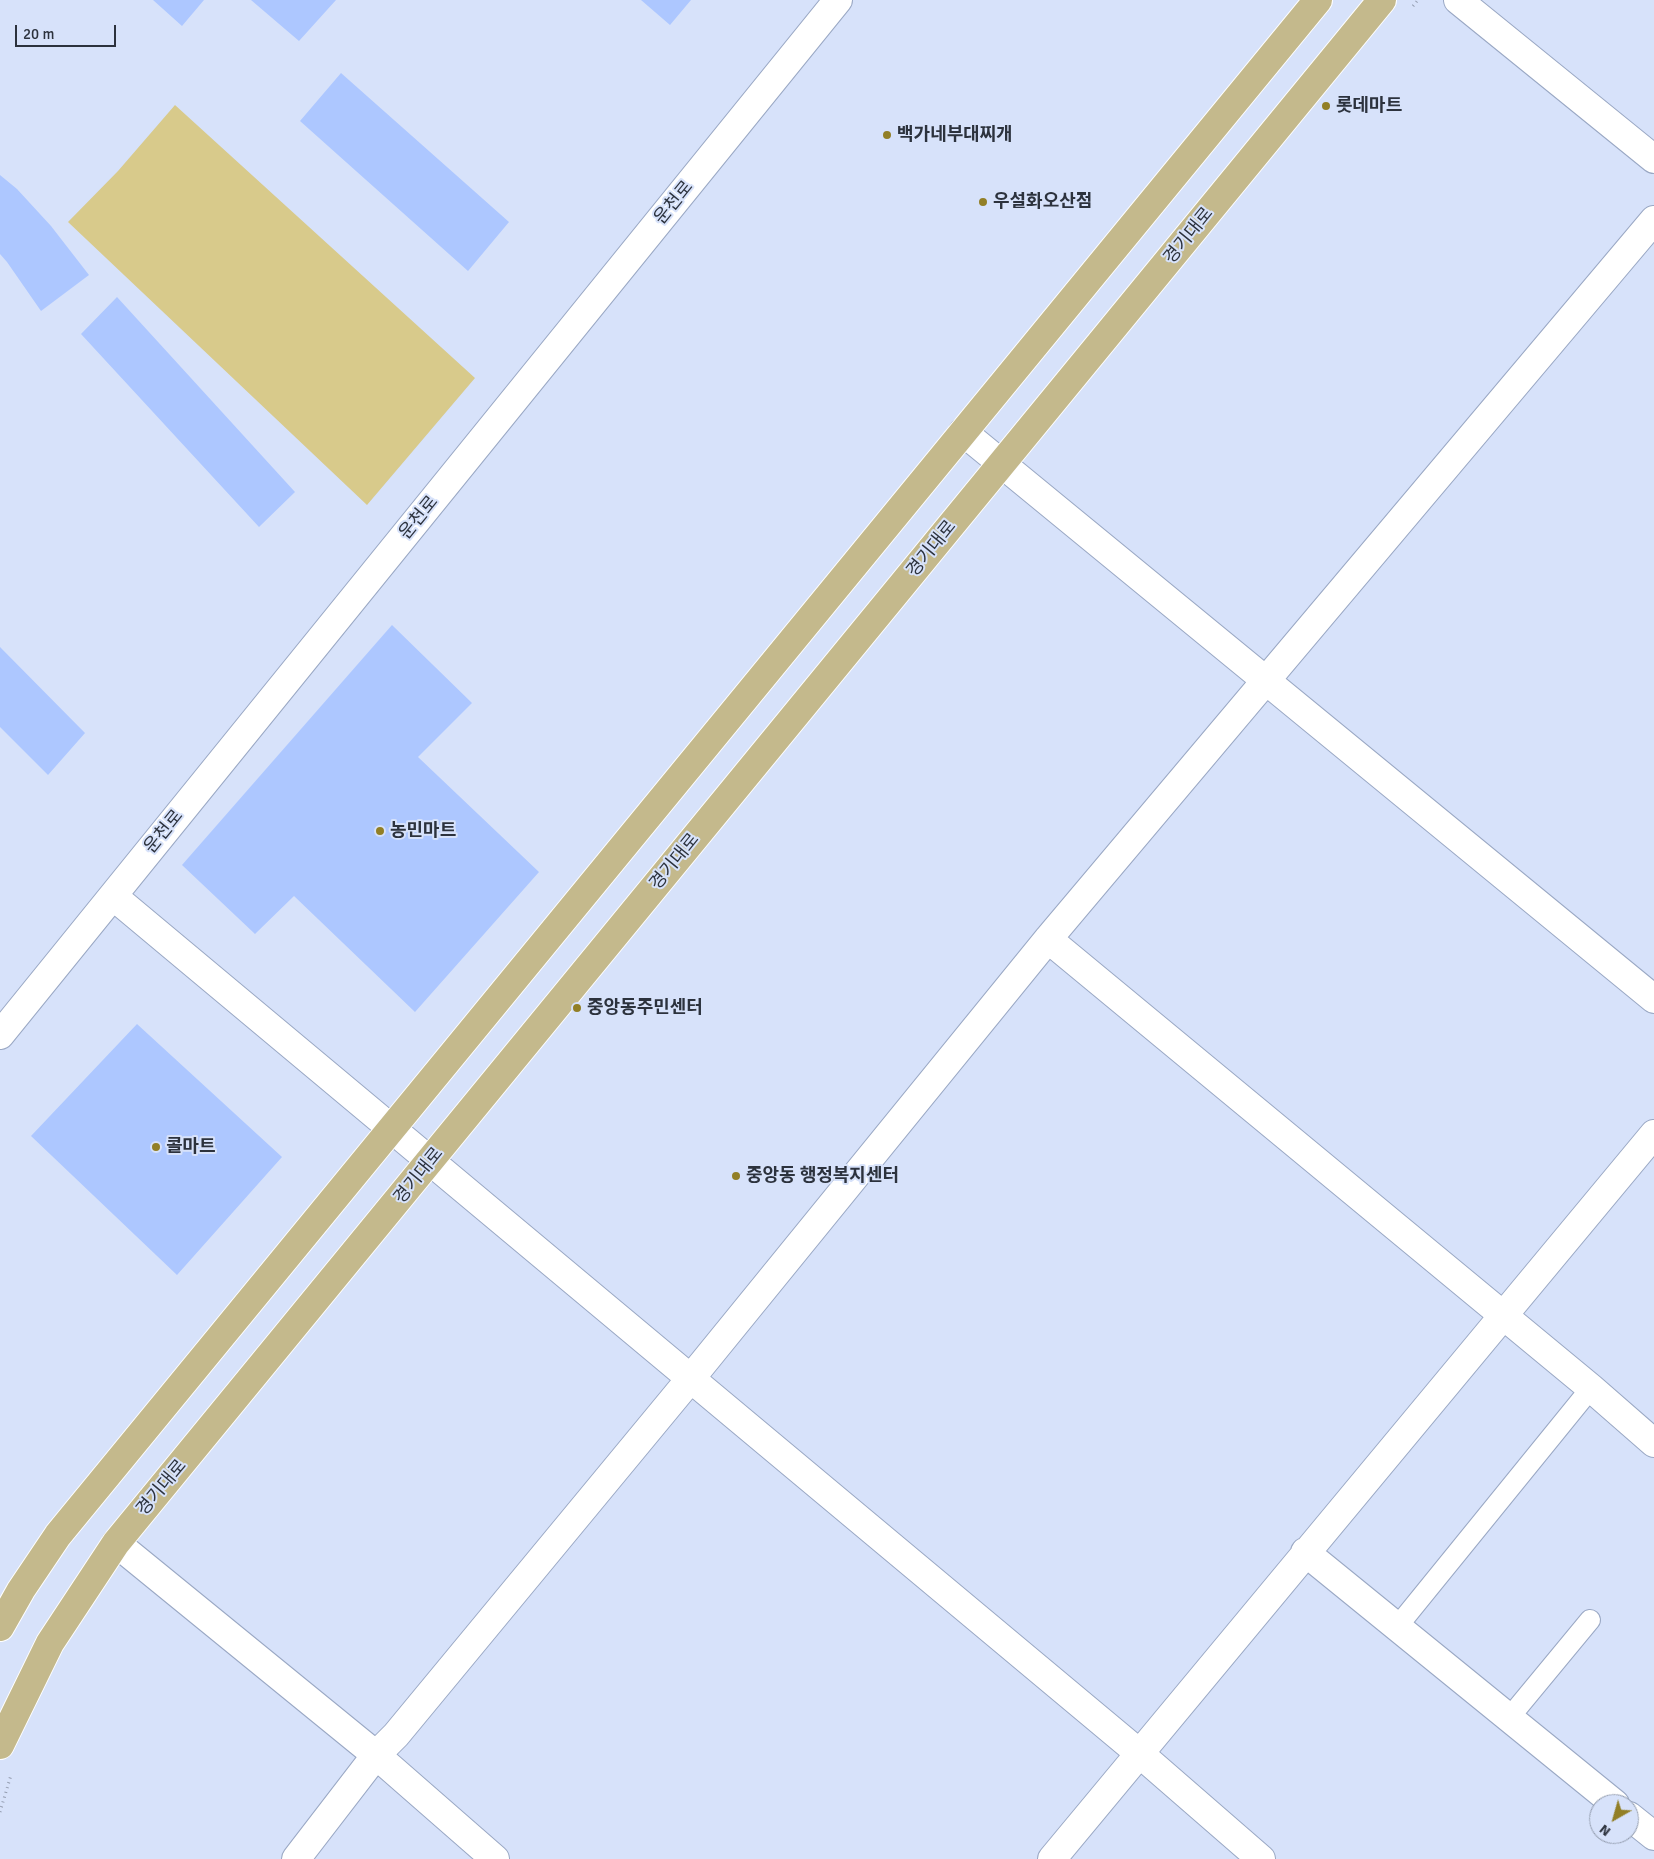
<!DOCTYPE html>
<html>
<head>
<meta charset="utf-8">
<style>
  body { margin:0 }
  #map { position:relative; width:1654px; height:1859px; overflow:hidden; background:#d7e2fa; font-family:Signika,sans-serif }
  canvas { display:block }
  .north { position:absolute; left:1589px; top:1794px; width:50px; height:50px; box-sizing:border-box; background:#d7e2fa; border:1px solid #939cae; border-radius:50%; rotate:218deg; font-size:14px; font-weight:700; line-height:20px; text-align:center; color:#2c323d }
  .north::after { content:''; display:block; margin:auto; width:18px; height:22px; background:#927f26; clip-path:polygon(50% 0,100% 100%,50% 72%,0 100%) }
  .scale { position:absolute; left:15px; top:25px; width:101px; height:22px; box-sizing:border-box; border:2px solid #2c323d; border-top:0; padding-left:6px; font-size:15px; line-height:18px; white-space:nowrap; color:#2c323d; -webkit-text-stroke:4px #d7e2fa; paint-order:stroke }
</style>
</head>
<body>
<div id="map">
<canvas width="1654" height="1859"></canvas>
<div class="north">N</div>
<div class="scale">20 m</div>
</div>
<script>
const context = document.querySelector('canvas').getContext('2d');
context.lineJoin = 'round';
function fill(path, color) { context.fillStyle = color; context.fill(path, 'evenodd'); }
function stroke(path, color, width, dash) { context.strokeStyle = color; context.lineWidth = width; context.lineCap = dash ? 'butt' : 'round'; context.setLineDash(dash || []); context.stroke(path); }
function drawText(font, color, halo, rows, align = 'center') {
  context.font = font + ' Signika,"Noto Sans KR",sans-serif'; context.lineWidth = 4; context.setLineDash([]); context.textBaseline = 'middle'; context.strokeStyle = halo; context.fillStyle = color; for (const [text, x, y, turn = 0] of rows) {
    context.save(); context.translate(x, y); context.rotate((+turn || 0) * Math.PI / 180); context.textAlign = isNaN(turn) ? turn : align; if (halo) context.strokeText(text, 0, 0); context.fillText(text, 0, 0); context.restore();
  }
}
fill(new Path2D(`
  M175 105 475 378 367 505 68 222 118 171Z`), '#d8ca8b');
fill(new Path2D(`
  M153 0H204L182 26Z
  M251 0H336L299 41Z
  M641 0H691L670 25Z
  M341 73 509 222 468 271 300 121Z
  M0 175 17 189 51 226 89 275 41 311 7 262 0 254Z
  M117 297 295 492 259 527 81 334Z
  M392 625 472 703 418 757 539 872 415 1012 294 896 255 934 182 865Z
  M0 647 85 733 48 775 0 727Z
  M137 1024 282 1157 177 1275 31 1136Z`), '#adc7ff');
const service = new Path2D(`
  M1397 1627 1591 1388
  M1509 1718 1590 1620`);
const minor = new Path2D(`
  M1458 0 1654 159
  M963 432 1654 999
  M113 896 1139 1753 1261 1859
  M1048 939 1591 1388 1654 1443
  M0 1035 838 0
  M116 1543 376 1755 495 1859
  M1305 1552 1615 1804
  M1629 1816 1654 1836
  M296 1859 376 1755 396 1735 691 1378 1048 939 1654 220
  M1052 1859 1654 1134`);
const primary = new Path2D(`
  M0 1627 21 1590 58 1535 1318 0
  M0 1745 50 1643 116 1543 1382 0`);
stroke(service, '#9aa8c4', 22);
stroke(minor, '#9aa8c4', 30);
stroke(primary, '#fff', 30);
stroke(new Path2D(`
  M1413 6 1418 0
  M0 1812 11 1775`), '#949db0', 3, [1, 4]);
stroke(service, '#fff', 20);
stroke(minor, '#fff', 28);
stroke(primary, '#c4b98c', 28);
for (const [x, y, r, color] of [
  [1326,106,5,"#927f26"],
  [887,135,5,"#927f26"],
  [983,202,5,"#927f26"],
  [380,831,5,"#927f26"],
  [577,1008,5,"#927f26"],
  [156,1147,5,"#927f26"],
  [736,1176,5,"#927f26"]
]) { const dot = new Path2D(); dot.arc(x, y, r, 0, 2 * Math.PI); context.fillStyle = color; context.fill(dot); stroke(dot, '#d7e2fa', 2); }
drawText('bold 18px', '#2c323d', '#d7e2fa', [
  ["롯데마트",1336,106],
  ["백가네부대찌개",897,135],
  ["우설화오산점",993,202],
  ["농민마트",390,831],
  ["중앙동주민센터",587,1008],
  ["콜마트",166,1147],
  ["중앙동 행정복지센터",746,1176]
], 'left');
drawText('18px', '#2c323d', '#d7e2fa', [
  ["운천로",674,203,-51],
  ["경기대로",1189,236,-51],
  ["운천로",419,518,-51],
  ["경기대로",932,549,-51],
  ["운천로",164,832,-51],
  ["경기대로",675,862,-51],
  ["경기대로",419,1176,-51],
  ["경기대로",162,1488,-50]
]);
</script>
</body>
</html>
